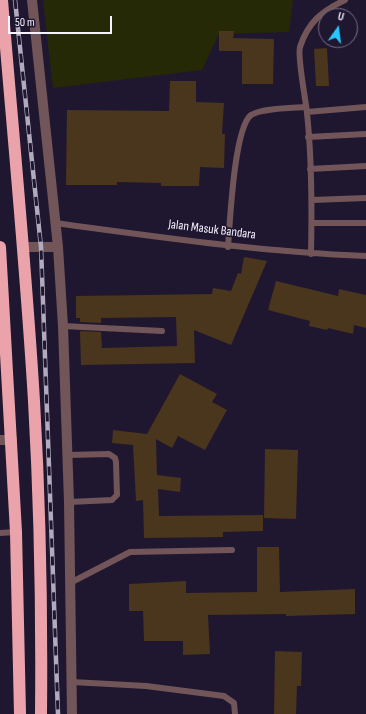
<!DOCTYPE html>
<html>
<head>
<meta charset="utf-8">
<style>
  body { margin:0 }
  #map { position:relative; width:366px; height:714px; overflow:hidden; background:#1f1730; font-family:"Sofia Sans Condensed",sans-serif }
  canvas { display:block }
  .north { position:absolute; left:318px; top:8px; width:40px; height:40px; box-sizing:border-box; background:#1f1730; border:1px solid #756e83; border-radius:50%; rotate:14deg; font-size:11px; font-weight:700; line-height:16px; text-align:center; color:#f5f1ff }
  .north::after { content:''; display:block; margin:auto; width:14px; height:18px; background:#28c8ff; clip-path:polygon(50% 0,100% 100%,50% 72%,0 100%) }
  .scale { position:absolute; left:8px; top:16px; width:104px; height:18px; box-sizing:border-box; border:2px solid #f5f1ff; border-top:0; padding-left:5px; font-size:12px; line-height:14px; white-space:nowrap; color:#f5f1ff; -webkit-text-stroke:3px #1f1730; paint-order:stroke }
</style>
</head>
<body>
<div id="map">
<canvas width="366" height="714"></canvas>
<div class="north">U</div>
<div class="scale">50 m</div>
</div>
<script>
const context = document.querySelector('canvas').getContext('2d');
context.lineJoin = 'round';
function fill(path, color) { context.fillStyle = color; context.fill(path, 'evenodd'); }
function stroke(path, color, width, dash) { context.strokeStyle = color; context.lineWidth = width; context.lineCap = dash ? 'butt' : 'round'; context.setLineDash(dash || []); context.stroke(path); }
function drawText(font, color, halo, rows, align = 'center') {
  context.font = font + ' "Sofia Sans Condensed",sans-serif'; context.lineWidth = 3.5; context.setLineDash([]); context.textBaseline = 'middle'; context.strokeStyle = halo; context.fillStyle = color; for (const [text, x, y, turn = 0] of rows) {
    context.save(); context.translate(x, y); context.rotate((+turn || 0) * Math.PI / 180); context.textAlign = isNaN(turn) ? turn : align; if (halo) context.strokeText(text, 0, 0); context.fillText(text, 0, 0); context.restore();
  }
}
fill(new Path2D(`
  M43 0H293L289 32 219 34 202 70 53 88Z`), '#262905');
fill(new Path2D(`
  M219 31H234L233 38 274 39 273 84H242V51H219Z
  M327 48 329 86H316L314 49Z
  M170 81H196V102L224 103 222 134H225L224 168 200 167 199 186H161V183L117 182V185H66L67 110 169 111Z
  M244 257 267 261 231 345 194 330 195 363 81 365 80 331 101 332 102 348 177 346 176 317 101 318V323L80 322V318H76V296L212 294 213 288 231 291 238 273 241 274Z
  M276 281 338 296 339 289 366 295V328L354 325 353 334 328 328 327 330 309 326 310 321 268 310Z
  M180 374 217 394 212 402 227 410 205 450 178 436 172 448 156 439 157 475 181 478 180 492 158 489 159 516 263 515V531L223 532V537L144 538 143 500 136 501 133 445 112 443 113 430 147 434Z
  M265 449 298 450 296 519 264 518Z
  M257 547H279L280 592 355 589V614L286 616V614L208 615 210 654 183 655V641H144L143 611H129V584L186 581V593L257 592Z
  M275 651 302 652 301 686H297L296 714H274Z`), '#4a351d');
stroke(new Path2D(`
  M307 112 366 107
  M308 137 366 134
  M310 169 366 166
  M312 200 366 198
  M55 223C159 237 261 252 366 256
  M312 223H366
  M228 247C230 223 234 128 251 115 262 108 292 108 306 107
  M311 254C312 207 312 160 307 113 306 101 297 56 300 47 308 22 322 11 345 0
  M63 326 162 331
  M67 455 109 454 115 458 116 462 117 495 112 500 69 502
  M0 533 16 532
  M70 583 130 552 232 550
  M72 682 146 686 224 696 234 703 235 714`), '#725558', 6);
stroke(new Path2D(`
  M32 0 58 247 63 326 69 502 72 714
  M23 247H58
  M0 440H12`), '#725558', 10);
stroke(new Path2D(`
  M2 0C13 134 26 267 34 401 40 505 42 610 41 714
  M0 247 16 532 20 714`), '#eba3ab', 12);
const rail = new Path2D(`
  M15 0 41 247 58 714`);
stroke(rail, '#b1abbd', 4.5);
stroke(rail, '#1f1730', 3, [9]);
drawText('13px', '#f5f1ff', '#1f1730', [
  ["Jalan Masuk Bandara",212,230,7]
]);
</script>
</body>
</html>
